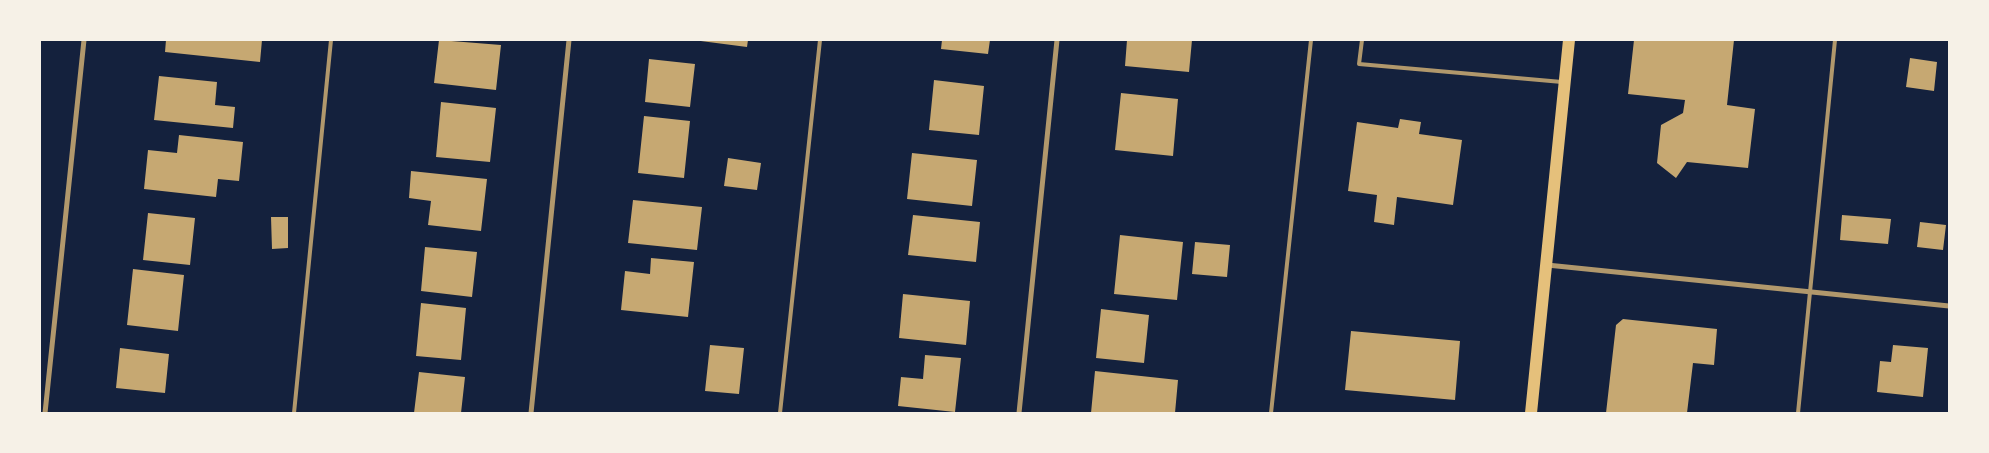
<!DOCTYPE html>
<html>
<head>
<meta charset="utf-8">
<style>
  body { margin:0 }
  #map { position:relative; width:1989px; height:453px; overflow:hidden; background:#14213d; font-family:"DejaVu Sans",sans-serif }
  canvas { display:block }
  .frame { position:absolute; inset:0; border:41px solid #f6f1e7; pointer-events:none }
</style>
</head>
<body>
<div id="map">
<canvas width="1989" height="453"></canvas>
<div class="frame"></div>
</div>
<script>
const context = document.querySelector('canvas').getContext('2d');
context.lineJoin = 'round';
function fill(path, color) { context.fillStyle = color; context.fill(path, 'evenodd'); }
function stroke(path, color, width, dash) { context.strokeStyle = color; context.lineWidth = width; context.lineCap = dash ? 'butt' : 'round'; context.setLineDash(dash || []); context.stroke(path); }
fill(new Path2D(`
  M166 40H262L260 62 165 52Z
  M439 40 501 45 496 90 434 83Z
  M693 40H748L747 47Z
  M942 40H990L988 54 941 49Z
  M1127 40H1192L1189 72 1125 66Z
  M1634 40H1734L1727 105 1755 109 1748 168 1687 162 1676 178 1657 163 1661 125 1683 113 1685 100 1628 94Z
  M1910 58 1937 62 1934 91 1906 87Z
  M649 59 695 64 690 107 645 102Z
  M159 76 217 82 215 105 235 107 233 128 154 120Z
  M934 80 984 86 979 135 929 130Z
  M1121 93 1178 99 1173 156 1115 150Z
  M441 102 496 108 490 162 436 157Z
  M644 116 690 121 684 178 638 173Z
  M1400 119 1421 122 1419 134 1462 140 1453 205 1397 197 1394 225 1374 222 1377 195 1348 191 1357 122 1398 128Z
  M179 135 243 142 239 181 218 179 216 197 144 189 148 150 177 153Z
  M912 153 977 160 972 206 907 199Z
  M728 158 761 163 757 190 724 186Z
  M411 171 487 179 481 231 428 225 431 201 409 198Z
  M633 200 702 207 697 250 628 243Z
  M148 213 195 218 190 265 143 260Z
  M913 215 980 222 976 262 908 255Z
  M1842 215 1891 219 1888 244 1840 240Z
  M271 217H288V248L272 249Z
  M1920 222 1946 225 1943 250 1917 247Z
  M1120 235 1183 242 1177 300 1114 294Z
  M1195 242 1230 245 1227 277 1192 274Z
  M425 247 477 252 472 297 421 291Z
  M651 258 694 262 688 317 621 310 625 271 650 274Z
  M133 269 184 275 178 331 127 325Z
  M903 294 970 301 966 345 899 338Z
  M421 303 466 308 461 360 416 356Z
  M1101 309 1149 315 1144 363 1096 358Z
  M1623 319 1717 329 1714 365 1693 363 1687 413H1606L1616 325Z
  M1351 331 1460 341 1455 400 1345 390Z
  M710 345 744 348 739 394 705 391Z
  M1893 345 1928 348 1923 397 1877 392 1880 361 1891 362Z
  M120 348 169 354 165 393 116 388Z
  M925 355 961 358 955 412 898 406 901 377 923 379Z
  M1095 371 1178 380 1175 413H1091Z
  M419 372 465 377 461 413H414Z`), '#c6a872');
stroke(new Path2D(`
  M1362 40 1359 64 1562 82
  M294 413 331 40
  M780 413 820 40
  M1271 413 1311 40
  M1798 413 1835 40`), '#b1986c', 4);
stroke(new Path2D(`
  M1547 265 1949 306
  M45 413 84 40
  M531 413 569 40
  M1019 413 1057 40`), '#b1986c', 5);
stroke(new Path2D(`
  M1531 413 1569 40`), '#e5c07b', 12);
</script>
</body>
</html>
